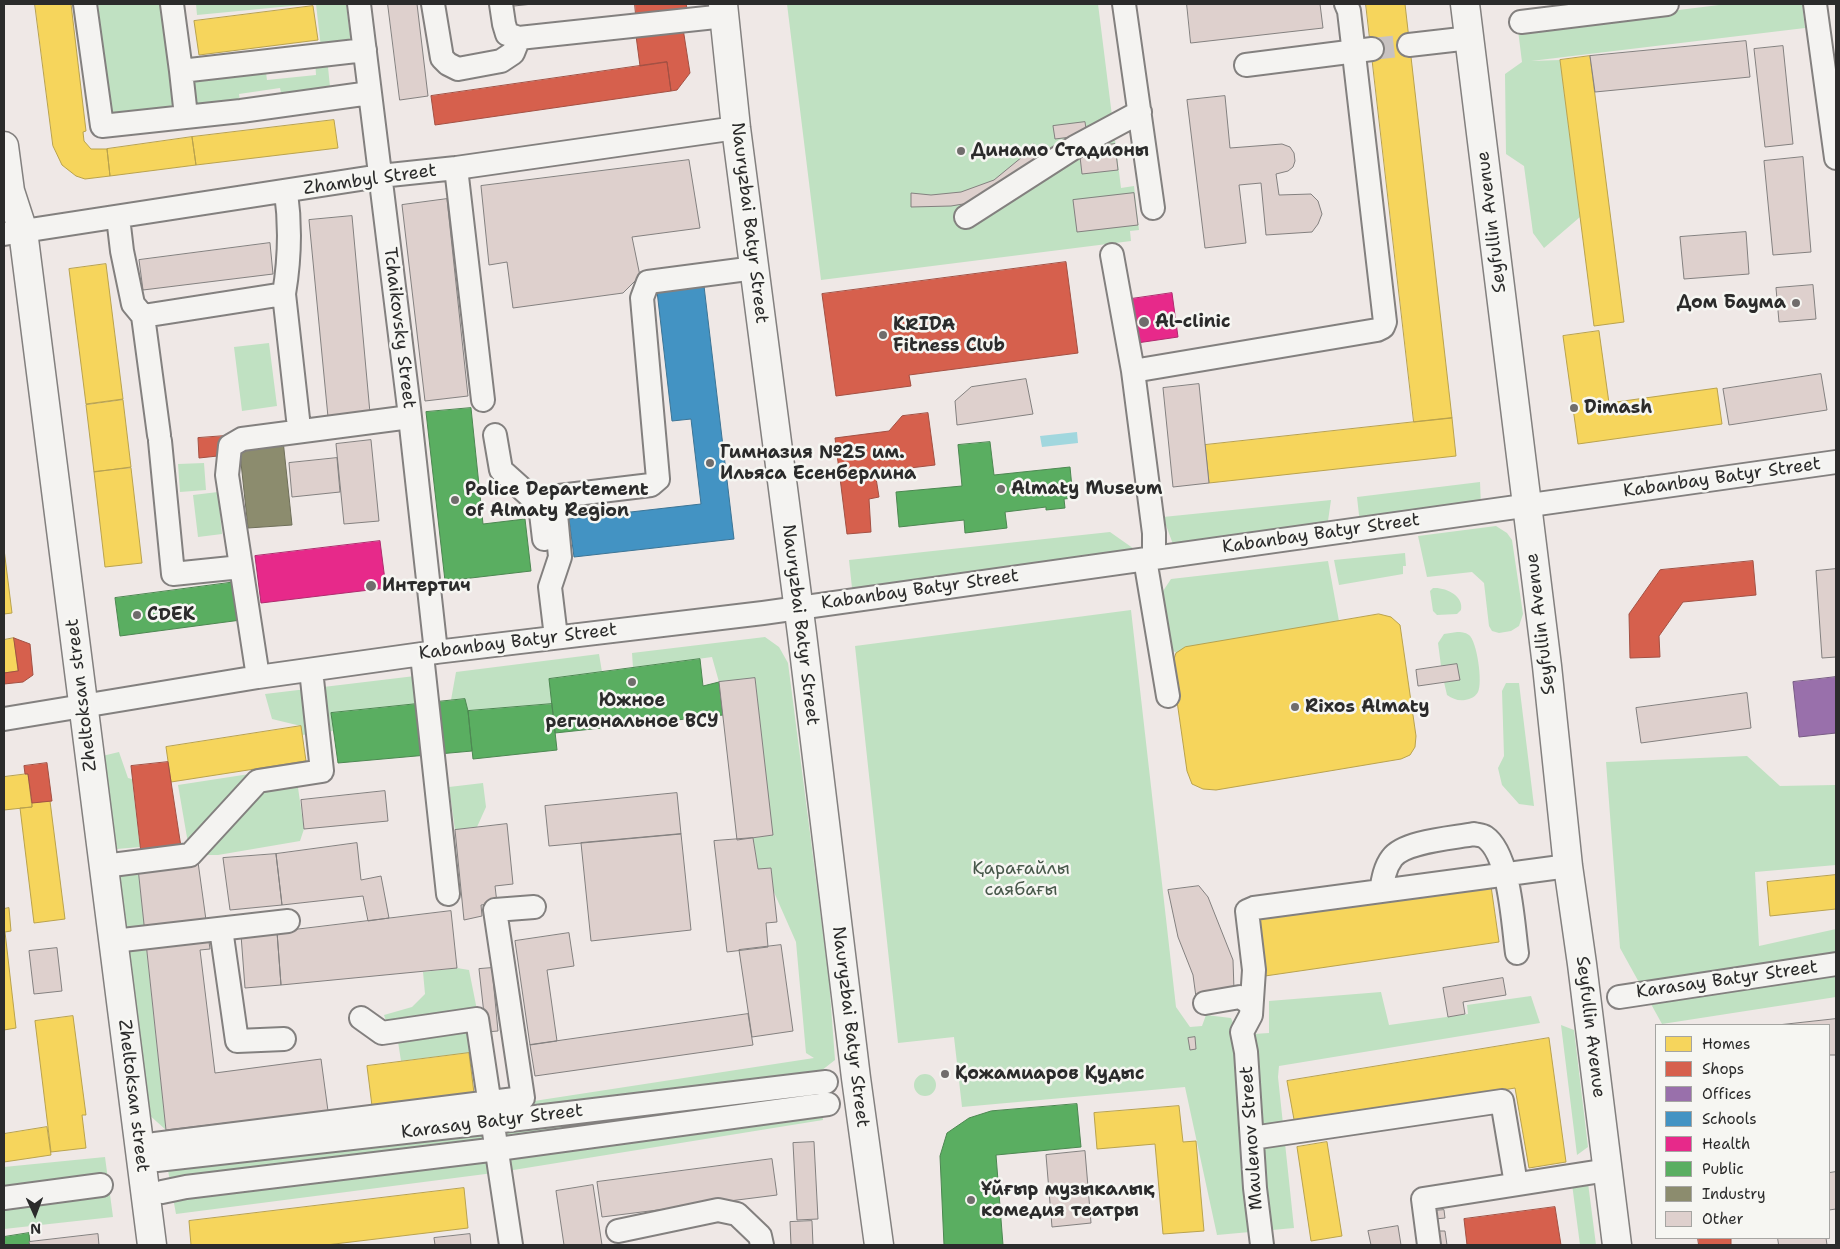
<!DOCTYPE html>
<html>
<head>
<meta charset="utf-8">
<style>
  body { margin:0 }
  #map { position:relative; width:1840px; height:1249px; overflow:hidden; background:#efe8e6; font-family:"Shantell Sans",sans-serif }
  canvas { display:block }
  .frame { position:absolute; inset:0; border:5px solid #2b2b2b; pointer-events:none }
  .legend { position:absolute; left:1655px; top:1024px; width:175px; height:215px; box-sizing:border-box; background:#f6f6f2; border:1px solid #a5a5a2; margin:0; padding:6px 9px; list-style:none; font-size:15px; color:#2b2b2b }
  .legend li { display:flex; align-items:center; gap:10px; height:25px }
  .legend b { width:25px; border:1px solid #a5a5a2 }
  .north { position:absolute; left:10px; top:1189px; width:50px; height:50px; -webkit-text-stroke:4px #f6f6f2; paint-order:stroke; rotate:178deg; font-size:14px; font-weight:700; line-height:20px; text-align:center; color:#2b2b2b }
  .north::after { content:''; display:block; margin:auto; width:18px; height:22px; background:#2b2b2b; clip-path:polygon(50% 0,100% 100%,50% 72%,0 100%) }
</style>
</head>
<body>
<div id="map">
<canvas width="1840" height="1249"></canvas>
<div class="frame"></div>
<ul class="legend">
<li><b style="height:14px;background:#f6d55c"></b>Homes</li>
<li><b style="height:14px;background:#d6604d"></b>Shops</li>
<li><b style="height:14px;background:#9970ab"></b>Offices</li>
<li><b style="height:14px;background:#4393c3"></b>Schools</li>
<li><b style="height:14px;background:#e7298a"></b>Health</li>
<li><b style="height:14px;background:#5aae61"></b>Public</li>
<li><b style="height:14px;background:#8c8c6e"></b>Industry</li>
<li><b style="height:14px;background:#ded0cd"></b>Other</li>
</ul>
<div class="north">N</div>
</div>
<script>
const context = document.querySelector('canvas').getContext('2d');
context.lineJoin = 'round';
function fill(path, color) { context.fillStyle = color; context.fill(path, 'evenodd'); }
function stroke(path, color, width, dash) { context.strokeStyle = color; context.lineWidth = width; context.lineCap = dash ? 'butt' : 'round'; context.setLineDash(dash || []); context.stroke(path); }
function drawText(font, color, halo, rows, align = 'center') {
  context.font = font + ' "Shantell Sans",sans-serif'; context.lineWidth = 5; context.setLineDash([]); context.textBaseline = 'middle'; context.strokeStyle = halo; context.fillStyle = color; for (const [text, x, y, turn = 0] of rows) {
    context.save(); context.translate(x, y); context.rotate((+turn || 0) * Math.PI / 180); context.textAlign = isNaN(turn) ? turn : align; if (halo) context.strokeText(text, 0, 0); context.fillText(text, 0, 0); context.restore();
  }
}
fill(new Path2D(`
  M98 4H162L179 111 110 115Z
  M196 4H312L197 15Z
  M316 4H346L351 42 321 48Z
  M787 4H1098L1121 188 1134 186 1139 230 1130 231 1131 241 821 280Z
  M1727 4H1802L1805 28 1531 61 1560 60 1580 217 1544 248 1533 233 1524 166 1506 154 1505 74 1522 62 1518 30Z
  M327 57 331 97 283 102 280 88 239 94 241 108 188 112 184 73 265 65 267 80 316 75 315 58Z
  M269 343 277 406 242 411 234 347Z
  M204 463 206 490 180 492 178 464Z
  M1480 482 1481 506 1360 524 1357 497Z
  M218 492 222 534 198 537 193 495Z
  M1331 500 1327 528 1174 547 1163 517Z
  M1496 526 1507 533 1512 540 1523 614 1519 626 1511 631 1499 633 1492 631 1489 626 1484 583 1472 572 1427 577 1418 536Z
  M1110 532 1137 551 852 588 849 560Z
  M1405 553 1406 566H1403V574L1339 585 1334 560Z
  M1328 561 1339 621 1176 653 1169 647 1161 594 1171 579Z
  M1433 588C1446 587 1464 596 1461 610L1457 614 1437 615 1433 611 1430 591Z
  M1131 610 1176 1007 1190 1027 1202 1026 1206 1015 1231 1018 1238 1035 1269 1033V1001L1381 992 1389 1025 1468 1014 1467 1005 1531 996 1540 1023 1279 1066 1278 1077 1294 1228 1217 1235 1185 1087 962 1107 954 1037 898 1043 855 646Z
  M1457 632C1461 632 1465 632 1469 635 1477 641 1483 683 1478 692 1475 697 1471 699 1465 700 1458 701 1453 699 1447 695L1444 682 1459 680 1457 665 1441 666 1438 643 1444 634Z
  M765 637 779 647 788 663 829 980 835 1060 817 1074 823 1120 501 1172 176 1214 165 1154 495 1107 814 1058 806 1053 796 942 773 890 771 868 758 869 753 838 772 835 755 678 719 682 712 657 633 668 632 653Z
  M599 654 602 672 550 679 552 704 468 711 465 699 451 700 456 672Z
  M415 676 418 704 331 713 333 731 302 735 301 726 272 719 265 694Z
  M1506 683H1519L1534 806 1519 804 1502 785 1498 768 1504 756 1502 691Z
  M119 752 128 778 132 779 140 847 117 849 98 757Z
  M1747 756 1780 786 1835 785 1836 798V865L1755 872 1759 946 1836 929V997L1662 1024 1620 948 1606 762Z
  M295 767 304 829 300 841 218 855H190L178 785Z
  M483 783 486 807 477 827 455 830 449 787Z
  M138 868 145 932 123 935 117 871Z
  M146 945 166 1130 147 1113 125 947Z
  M457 968 469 970 478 1015 388 1027 384 1015 412 1007 425 994 423 972Z
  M474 1024 480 1063 470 1067 468 1053 401 1061 397 1035Z
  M1561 1025 1574 1030 1588 1147 1577 1155Z
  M914 1085a11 11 0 1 1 22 0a11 11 0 1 1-22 0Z
  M105 1157 113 1217 4 1229V1167Z
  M1588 1183 1596 1245H1580L1572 1184Z`), '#c0e1c2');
fill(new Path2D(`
  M1077 432 1078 443 1042 447 1040 436Z`), '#a1d7de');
const homes = new Path2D(`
  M35 4H71L86 131 83 132 84 141 91 149H107L110 176 85 179 76 176 62 165 53 146Z
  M1366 4H1405L1452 418 1414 422Z
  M313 6 318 40 199 55 194 21Z
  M1590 56 1624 322 1594 326 1560 60Z
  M334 120 338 148 196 165 192 137Z
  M192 137 196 165 110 176 107 149Z
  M106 264 123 399 86 404 69 269Z
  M1599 331 1609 403 1717 388 1722 424 1578 444 1563 336Z
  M123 400 131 467 94 472 86 405Z
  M1452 418 1456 456 1209 483 1205 445Z
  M131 468 142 563 105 567 94 472Z
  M4 549 12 613 4 614Z
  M1379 614 1391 617 1400 625 1416 736 1415 747 1410 755 1401 759 1216 790 1203 789 1192 784 1187 771 1173 673 1171 668 1176 653 1185 647Z
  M14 638 18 671 4 673V640Z
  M301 726 306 761 171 782 166 747Z
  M28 774 32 807 4 810V777Z
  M50 801 65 919 34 923 20 808 32 807V803Z
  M1836 875V909L1770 916 1767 882Z
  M1490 879 1499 942 1265 976 1256 913Z
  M9 908 11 931 5 932 16 1028 4 1030V909Z
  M73 1016 86 1115H82L86 1148 51 1152 35 1021Z
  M1549 1038 1566 1162 1529 1168 1515 1088 1295 1125 1287 1081Z
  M469 1053 474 1093 372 1106 367 1066Z
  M1179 1106 1183 1142 1196 1141 1204 1231 1163 1234 1155 1144 1097 1149 1094 1113Z
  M47 1127 51 1155 4 1162V1134Z
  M1327 1142 1342 1236 1311 1241 1297 1147Z
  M464 1188 468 1228 326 1245H191L189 1221Z`);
fill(homes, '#f6d55c');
stroke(homes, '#b9a24d', 1);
const shops = new Path2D(`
  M635 4H686L687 8 636 15Z
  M682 22 690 73 677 90 671 91 667 62 640 66 635 28Z
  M667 62 671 91 435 125 431 96Z
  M1066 262 1078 353 909 375 911 386 836 396 822 294Z
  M928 413 935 465 893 470 876 478 879 497 869 499 871 532 847 534 835 438 889 431 902 416Z
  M225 436 227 455 199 458 198 438Z
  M1753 561 1756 595 1683 602 1659 636 1660 657 1630 658 1629 614 1660 570Z
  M14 638 30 644 33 675 23 682 4 684V673L18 671Z
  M168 762 181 847 141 853 131 766Z
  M47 763 52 801 32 803 28 774H25L24 766Z
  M1555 1207 1561 1245H1467L1464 1219Z
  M1698 1238H1731V1245H1699Z`);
fill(shops, '#d6604d');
stroke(shops, '#a35043', 1);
const offices = new Path2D(`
  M1836 677V733L1799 737 1793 682Z`);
fill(offices, '#9970ab');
stroke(offices, '#785b85', 1);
const schools = new Path2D(`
  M704 286 734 539 574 557 569 519 701 504 691 419 672 421 657 291Z`);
fill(schools, '#4393c3');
stroke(schools, '#3c7495', 1);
const health = new Path2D(`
  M1172 293 1178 337 1130 344 1124 300Z
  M380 541 386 588 261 603 255 556Z`);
fill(health, '#e7298a');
stroke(health, '#af2a6e', 1);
const public = new Path2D(`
  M471 408 483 524 525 519 531 571 445 581 426 412Z
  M990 442 994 475 1070 467 1073 498 1064 499 1065 508 1046 510V507L1005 512 1007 528 965 533 964 520 899 527 896 492 962 486 958 445Z
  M236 582 241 620 120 636 115 598Z
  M700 659 703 686 719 682 723 715 555 733 549 679Z
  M465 699 468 711 472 751 338 763 331 713Z
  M552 704 557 750 473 759 468 711Z
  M1077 1104 1081 1147 996 1155 1003 1245H944L940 1156 947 1133 969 1118 991 1111Z
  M29 1233 30 1245H4V1237Z`);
fill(public, '#5aae61');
stroke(public, '#4c8751', 1);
const industry = new Path2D(`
  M283 440 292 525 248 528 239 444Z`);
fill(industry, '#8c8c6e');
stroke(industry, '#6f6f5a', 1);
const building = new Path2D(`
  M388 4H417L428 96 400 100Z
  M514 4H533L514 6Z
  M1187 4H1320L1323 28 1191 43Z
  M1746 41 1750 77 1595 92 1590 56Z
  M1783 46 1793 144 1765 147 1754 49Z
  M1225 96 1230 148 1282 144 1290 147 1294 153 1295 161 1293 167 1288 171 1276 174 1279 195 1311 194 1318 201 1322 214 1318 224 1312 232 1266 235 1261 183 1239 185 1246 243 1205 248 1187 100Z
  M1085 122 1087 135 1055 139 1053 126Z
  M1034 144 1043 153 1022 176 975 202 951 206 911 207V193L931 195 961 192 994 180 1022 157Z
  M1115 144 1118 170 1082 174 1079 148Z
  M1803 157 1811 252 1773 255 1764 161Z
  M689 160 700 228 632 237 640 276 623 293 513 308 507 262 489 265 481 186Z
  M1134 193 1138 225 1077 232 1073 200Z
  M447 199 468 396 425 401 402 205Z
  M352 216 370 413 328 417 309 220Z
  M1746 232 1749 274 1684 279 1680 237Z
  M270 243 273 274 143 290 139 260Z
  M1813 285 1816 319 1779 322 1776 288Z
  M1821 374 1827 410 1729 425 1723 389Z
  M1026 379 1033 414 957 425 955 401 971 387Z
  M1199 384 1209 483 1173 487 1163 388Z
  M371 440 379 521 344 524 336 444Z
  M337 458 340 492 292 497 289 463Z
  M1836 569V657L1822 658 1816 571Z
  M1457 664 1460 680 1418 686 1416 670Z
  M755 678 773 835 737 840 719 682Z
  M1747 693 1751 728 1641 743 1636 708Z
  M385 791 388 821 304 829 301 800Z
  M677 793 681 834 549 846 545 806Z
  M507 824 513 884 495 886 497 903 481 905 482 916 464 920 455 830Z
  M681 834 691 930 591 941 581 843Z
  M753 838 758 869 771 868 777 922 766 923 768 947 727 952 714 841Z
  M357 843 361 880 381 876 389 918 368 921 363 896 282 905 276 854Z
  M276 854 282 905 230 910 223 858Z
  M198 862 210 949 200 950 215 1073 321 1059 328 1111 166 1130 138 868Z
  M1199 886 1208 897 1233 960 1234 990 1196 997 1193 975 1178 937 1168 890Z
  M451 911 457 968 281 985 277 932Z
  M277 932 281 985 245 988 241 935Z
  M569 933 574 966 547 970 557 1041 530 1045 515 941Z
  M781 945 793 1031 752 1037 739 950Z
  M57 948 62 991 34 994 29 951Z
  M492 968 498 1031 486 1032 479 969Z
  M1503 978 1506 995 1463 1002 1465 1014 1448 1017 1443 988Z
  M748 1014 753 1045 535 1076 530 1045Z
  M1836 1019V1055H1829V1025H1778Z
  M1195 1037 1196 1049 1190 1050 1188 1038Z
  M814 1142 818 1219 797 1220 793 1143Z
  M1085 1151 1091 1223 1052 1227 1046 1155Z
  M772 1159 777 1195 602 1217 597 1182Z
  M1836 1172V1209L1829 1210V1173Z
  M593 1185 602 1245H564L556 1191Z
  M1444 1210 1445 1218 1435 1219 1433 1211Z
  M812 1221 813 1245H791L790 1222Z
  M1398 1226 1401 1245H1371L1368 1231Z
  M1437 1231H1445L1447 1245H1438Z
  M98 1234 99 1245H30L29 1242Z
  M470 1234 471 1245H435L434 1238Z
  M1778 1238H1826L1827 1245H1779Z`);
fill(building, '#ded0cd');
stroke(building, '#83807f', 1);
stroke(new Path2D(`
  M1372 49 1409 45`), '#c8c2c1', 22, [22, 11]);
const minor = new Path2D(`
  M85 4 102 126 241 111 370 93
  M172 4 181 71
  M359 4 409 408 436 652
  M433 4 442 58 448 64 458 69 501 61 513 53 519 38
  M501 4 504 24 507 34 519 38 725 16
  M1124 4 1153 208
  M1815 4 1836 158
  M1521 22 1667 4
  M1409 45 1470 38
  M1246 65 1372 49
  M186 116 181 71 365 50
  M456 168 483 400
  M118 217 122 251 133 304 143 316 159 435
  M966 217 1075 147 1140 112
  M4 234 380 176 456 168 736 128
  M1112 255 1133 371
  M284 294C290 258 291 228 286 192
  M143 316 284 294 298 419
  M495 435 501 470 540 505 544 539
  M160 441 173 574 241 567
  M1154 558V533L1133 371 1377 330 1383 327 1385 322 1349 11 1346 4
  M1145 559 1168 696
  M556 637 550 587 560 557 556 514 559 496 651 485 658 479 642 298 648 282 755 268
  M422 655 448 894
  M258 677 227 475 230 446 242 439 410 417
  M4 719 258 677 436 652 763 613 1836 462
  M104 866 190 855 258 781 322 771 311 670
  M1381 891C1383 879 1385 867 1392 858 1404 841 1454 838 1474 834 1477 835 1482 835 1485 837 1510 854 1513 925 1517 953
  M221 929 237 1041 284 1039
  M114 941 288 921
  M1619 997 1836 964
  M1205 1003 1240 997 1251 1004
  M361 1018 382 1033 477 1019 511 1245
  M1252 1138 1502 1101 1516 1184
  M155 1144 523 1098 495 910 534 907
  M157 1160 494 1122 826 1082
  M162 1192 186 1187 498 1149 828 1104
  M4 1198 101 1185
  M618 1231 718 1210 737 1214 760 1236 762 1245
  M1262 1245 1255 1188 1246 1052 1242 1032 1251 1015 1254 970 1247 911 1254 908 1568 866
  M1429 1245 1423 1199 1608 1170`);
const major = new Path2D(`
  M723 4 736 128 802 634 856 1078 879 1245
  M1465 4 1547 666 1568 866 1582 964 1617 1245
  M4 146 10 191 23 231 152 1245`);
stroke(minor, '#83807f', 26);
stroke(major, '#83807f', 31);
stroke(minor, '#f4f3f1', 22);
stroke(major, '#f4f3f1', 28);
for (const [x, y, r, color] of [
  [961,151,5,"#706d6c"],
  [1796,303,5,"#706d6c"],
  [1144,322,6,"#706d6c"],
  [883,335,5,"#706d6c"],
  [1574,408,5,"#706d6c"],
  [710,463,5,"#706d6c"],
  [1001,489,5,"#706d6c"],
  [455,500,5,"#706d6c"],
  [371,586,6,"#706d6c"],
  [137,615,5,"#706d6c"],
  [632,682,5,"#706d6c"],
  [1295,707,5,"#706d6c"],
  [945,1074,5,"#706d6c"],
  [971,1200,5,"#706d6c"]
]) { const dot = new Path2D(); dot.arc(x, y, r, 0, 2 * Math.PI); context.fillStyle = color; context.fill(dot); stroke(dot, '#f6f6f2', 2); }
drawText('bold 18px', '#2b2b2b', '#f6f6f2', [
  ["Динамо Стадионы",971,151],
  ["Дом Баума",1786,303,"right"],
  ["Al-clinic",1155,322],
  ["KRIDA",893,325],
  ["Fitness Club",893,346],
  ["Dimash",1584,408],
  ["Гимназия №25 им.",720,453],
  ["Ильяса Есенберлина",720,474],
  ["Almaty Museum",1011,489],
  ["Police Departement",465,490],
  ["of Almaty Region",465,511],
  ["Интертич",382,586],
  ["CDEK",147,615],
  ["Южное",632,701,"center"],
  ["региональное ВСУ",632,722,"center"],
  ["Rixos Almaty",1305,707],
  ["Қожамиаров Қудыс",955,1074],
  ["Ұйғыр музыкалық",981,1190],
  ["комедия театры",981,1211]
], 'left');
drawText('18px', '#2b2b2b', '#f6f6f2', [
  ["Zhambyl Street",370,180,-8],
  ["Seyfullin Avenue",1492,222,-97],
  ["Nauryzbai Batyr Street",749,223,83],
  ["Tchaikovsky Street",399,328,83],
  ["Kabanbay Batyr Street",1722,478,-8],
  ["Kabanbay Batyr Street",1321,534,-8],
  ["Kabanbay Batyr Street",920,590,-8],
  ["Seyfullin Avenue",1541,624,-97],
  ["Nauryzbai Batyr Street",800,625,83],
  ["Kabanbay Batyr Street",518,642,-7],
  ["Zheltoksan street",82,695,-97],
  ["Karasay Batyr Street",1727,980,-8],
  ["Nauryzbai Batyr Street",850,1027,83],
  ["Seyfullin Avenue",1590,1027,83],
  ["Zheltoksan street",133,1096,83],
  ["Karasay Batyr Street",492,1122,-7],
  ["Maulenov Street",1252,1138,-94]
]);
drawText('18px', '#47574a', '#f6f6f2', [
  ["Қарағайлы",1021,869],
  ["саябағы",1021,890]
]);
</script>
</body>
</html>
